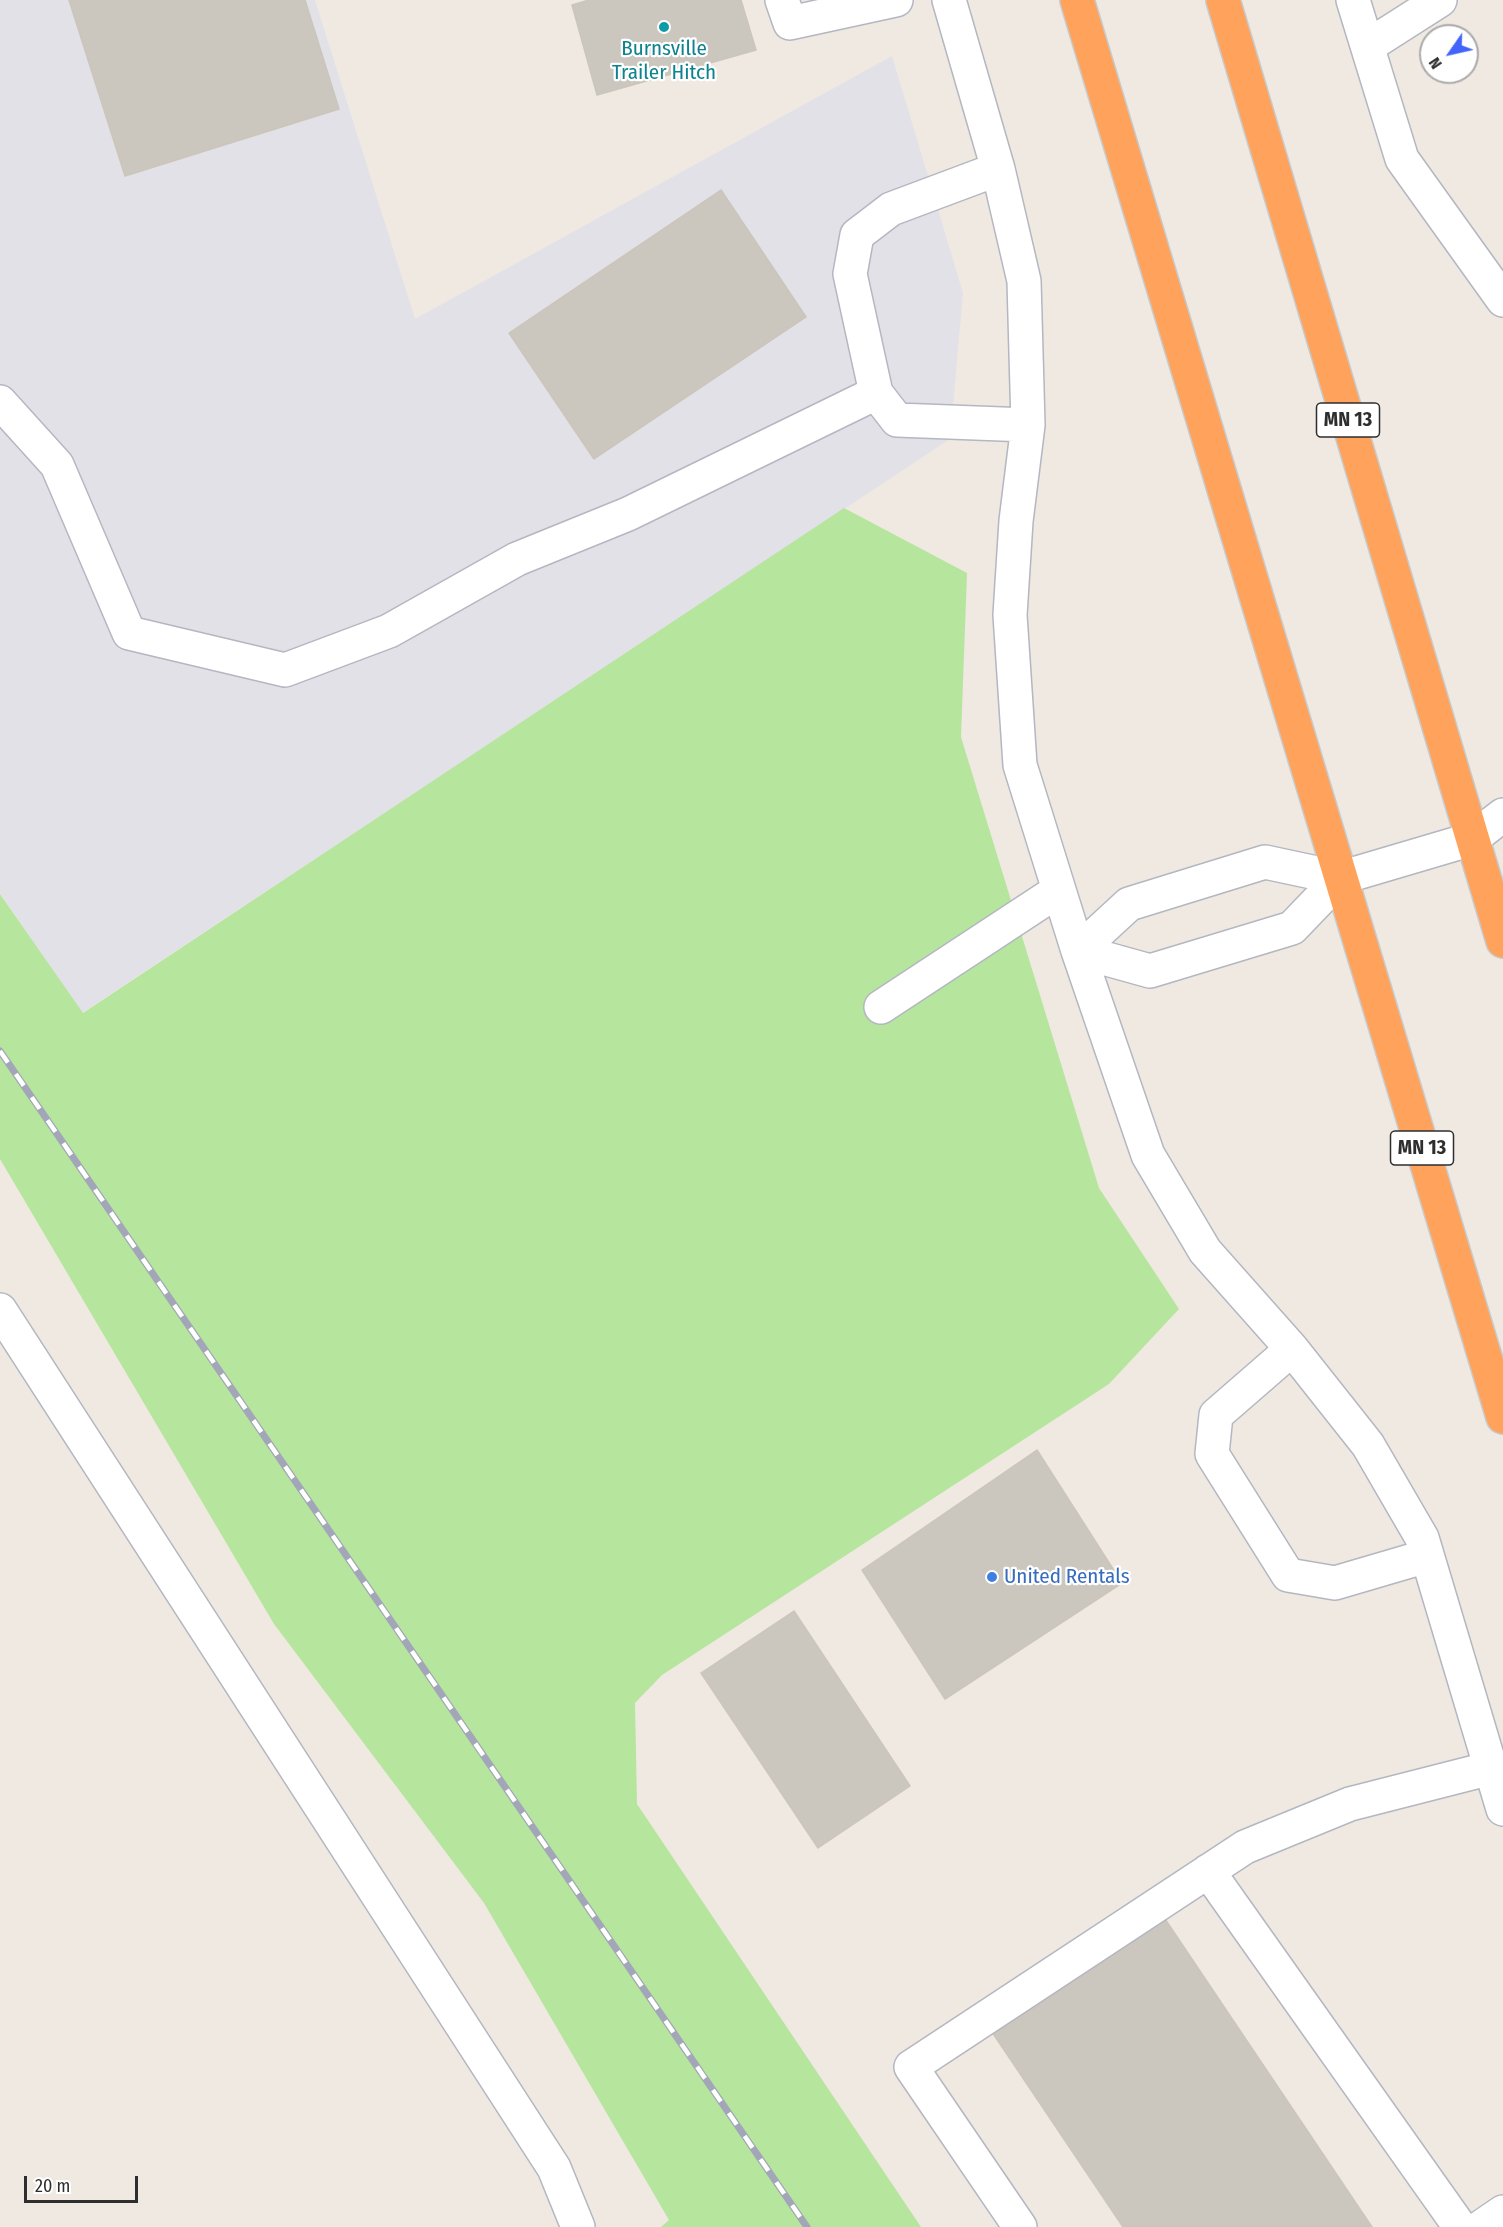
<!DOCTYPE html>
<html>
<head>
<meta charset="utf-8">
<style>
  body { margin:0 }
  #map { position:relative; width:1503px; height:2227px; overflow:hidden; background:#efe9e1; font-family:"Fira Sans Condensed",sans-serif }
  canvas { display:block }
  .north { position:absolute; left:1419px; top:24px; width:60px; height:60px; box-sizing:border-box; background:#fff; border:2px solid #ababab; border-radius:50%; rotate:236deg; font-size:16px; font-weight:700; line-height:24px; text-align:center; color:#2e2e2e }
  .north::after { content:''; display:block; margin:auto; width:21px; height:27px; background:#4264fb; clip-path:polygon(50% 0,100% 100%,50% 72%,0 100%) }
  .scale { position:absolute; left:24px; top:2176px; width:114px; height:27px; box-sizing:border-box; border:3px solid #2e2e2e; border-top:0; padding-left:8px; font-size:18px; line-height:21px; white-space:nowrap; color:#2e2e2e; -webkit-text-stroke:4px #fff; paint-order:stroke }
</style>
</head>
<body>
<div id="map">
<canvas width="1503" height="2227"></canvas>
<div class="north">N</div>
<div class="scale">20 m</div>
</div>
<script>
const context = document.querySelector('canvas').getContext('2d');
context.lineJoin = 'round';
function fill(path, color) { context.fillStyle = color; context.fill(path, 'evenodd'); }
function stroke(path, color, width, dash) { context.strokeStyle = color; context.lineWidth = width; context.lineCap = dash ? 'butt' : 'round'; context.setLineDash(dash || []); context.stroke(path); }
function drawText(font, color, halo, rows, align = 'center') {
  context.font = font + ' "Fira Sans Condensed",sans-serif'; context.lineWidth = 4.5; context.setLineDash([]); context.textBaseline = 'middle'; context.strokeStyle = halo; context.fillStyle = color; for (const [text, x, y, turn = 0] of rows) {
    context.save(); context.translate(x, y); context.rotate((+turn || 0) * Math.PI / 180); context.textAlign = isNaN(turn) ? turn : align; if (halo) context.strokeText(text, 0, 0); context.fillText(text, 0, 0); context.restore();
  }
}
fill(new Path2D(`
  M0 0H315L415 319 892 56 963 293 950 439 82 1013 0 893Z`), '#e3e1e8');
fill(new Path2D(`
  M844 508 967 573 961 737 1099 1188 1179 1309 1109 1384 662 1675 635 1703 637 1804 921 2227H661L669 2220 484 1903 274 1624 0 1159V894L83 1013Z`), '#b6e59e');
const building = new Path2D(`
  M69 0H305L339 109 125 176Z
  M589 0H741L756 50 597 95 572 5Z
  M721 190 806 317 594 459 509 333Z
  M1037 1450 1122 1583 945 1699 862 1570Z
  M794 1611 910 1786 818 1848 701 1673Z
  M1161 1913 1372 2227H1123L990 2029Z`);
fill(building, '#cbc7bf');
stroke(building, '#cbc5ba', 1.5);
const minor = new Path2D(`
  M782 0 790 23 896 0
  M949 0 998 169 1024 281 1028 425 1016 521 1010 615 1020 765 1078 951 1148 1155 1205 1251 1292 1349 1368 1445 1422 1538 1503 1809
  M1353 0 1402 159 1503 300
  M1368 46 1440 0
  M998 169 891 209 857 235 850 274 876 393 897 420 1028 425
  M0 402 57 465 129 633 285 670 389 631 517 559 628 514 876 393
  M1078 951 1129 904 1265 862 1340 878 1472 839 1503 815
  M1078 951 1150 971 1292 928 1340 878
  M881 1007 1059 890
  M0 1310 554 2168 578 2227
  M1292 1349 1216 1415 1212 1454 1288 1575 1335 1583 1427 1556
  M1208 1871 1460 2227
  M1020 2227 911 2067 1245 1847 1350 1804 1491 1768
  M1481 2227 1503 2212`);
const highway = new Path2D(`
  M1077 0 1503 1417
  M1223 0 1503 941`);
stroke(minor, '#b4b7c1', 36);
stroke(highway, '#c9c9c9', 36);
stroke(minor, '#fff', 33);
stroke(highway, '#ffa35c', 33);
const rail = new Path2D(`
  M0 1051 807 2227`);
stroke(rail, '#a3a6b8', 7);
stroke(rail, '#fff', 4.5, [14]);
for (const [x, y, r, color] of [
  [664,27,6,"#0f9aa8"],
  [992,1577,6,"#3f7fe0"]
]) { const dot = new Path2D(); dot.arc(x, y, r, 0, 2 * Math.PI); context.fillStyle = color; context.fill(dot); stroke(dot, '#fff', 2); }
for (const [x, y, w] of [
  [1348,420,63],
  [1422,1148,63]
]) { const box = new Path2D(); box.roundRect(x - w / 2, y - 17, w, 34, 4.5); context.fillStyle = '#fff'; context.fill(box); stroke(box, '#2e2e2e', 1.5); }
drawText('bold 20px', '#2e2e2e', null, [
  ["MN 13",1348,420],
  ["MN 13",1422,1148]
]);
drawText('21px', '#0d838f', '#fff', [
  ["Burnsville",664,49],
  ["Trailer Hitch",664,73]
]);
drawText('21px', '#366cbe', '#fff', [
  ["United Rentals",1004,1577]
], 'left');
</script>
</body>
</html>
